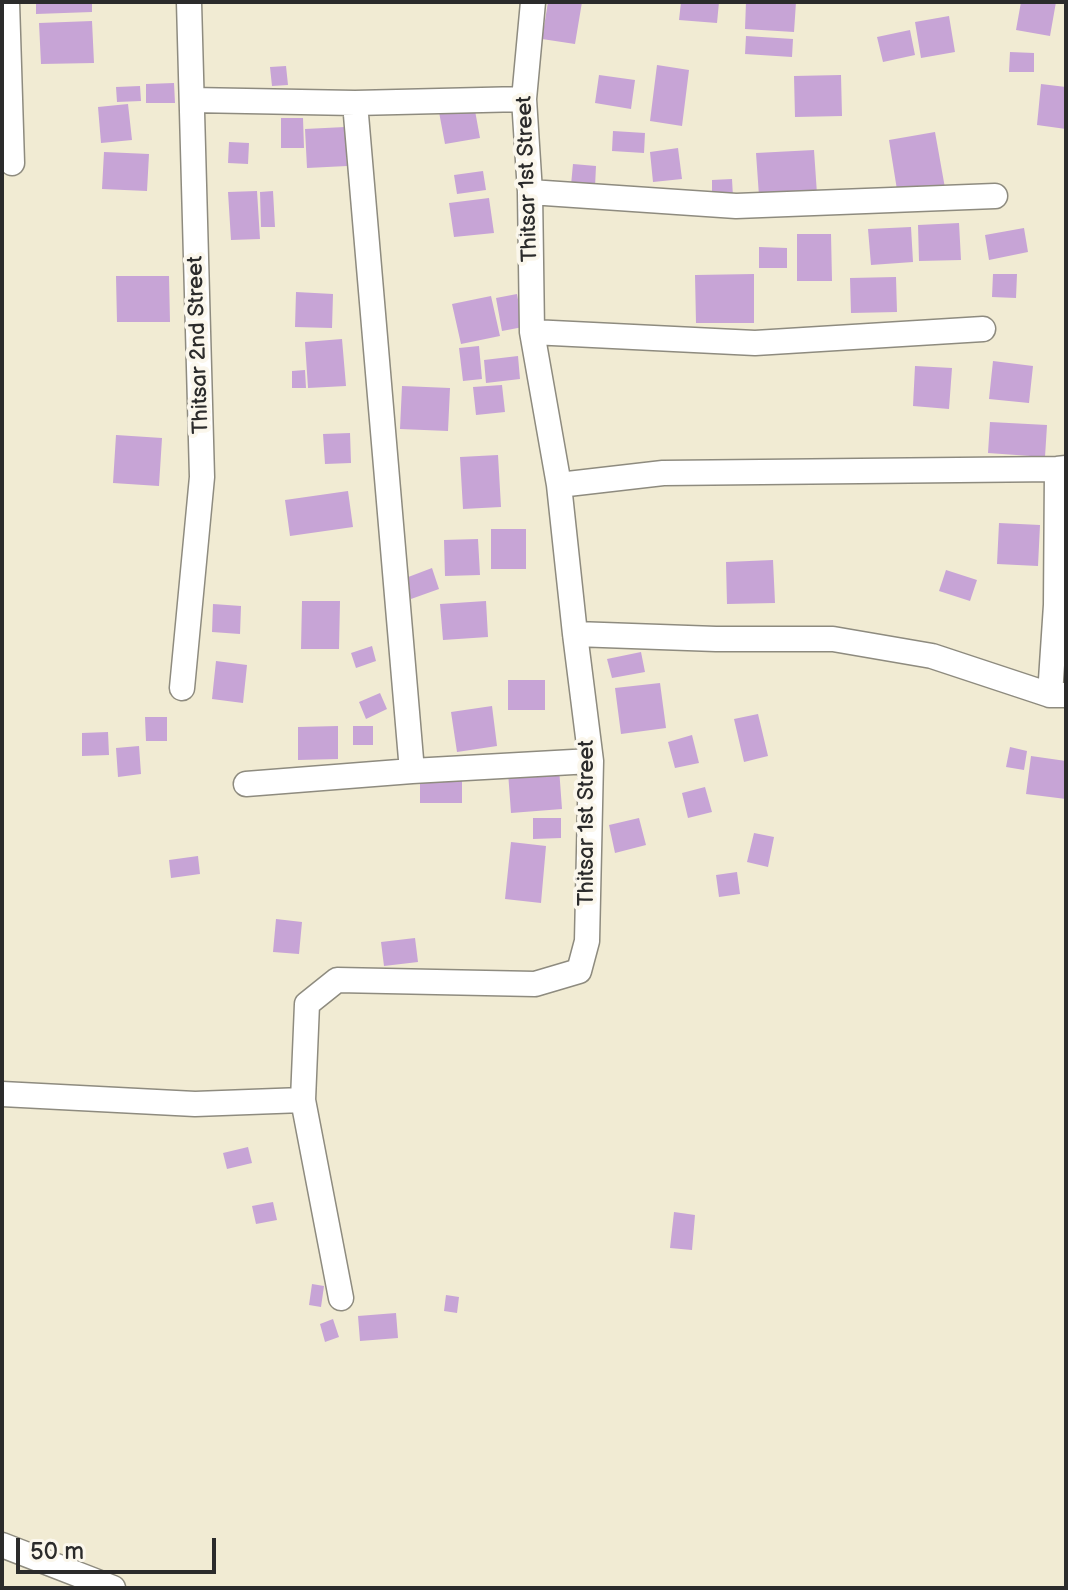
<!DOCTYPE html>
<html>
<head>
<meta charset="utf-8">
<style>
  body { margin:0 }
  #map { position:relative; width:1068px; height:1590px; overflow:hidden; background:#f1ebd3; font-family:"Balsamiq Sans",sans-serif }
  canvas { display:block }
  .frame { position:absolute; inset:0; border:4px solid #2b2b2b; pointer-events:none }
  .scale { position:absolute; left:16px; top:1538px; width:200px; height:36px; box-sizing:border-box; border:4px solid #2b2b2b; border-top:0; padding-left:10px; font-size:24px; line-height:28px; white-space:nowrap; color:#2b2b2b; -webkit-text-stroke:6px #fbf7ec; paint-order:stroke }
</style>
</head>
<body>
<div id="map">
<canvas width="1068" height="1590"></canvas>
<div class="frame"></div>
<div class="scale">50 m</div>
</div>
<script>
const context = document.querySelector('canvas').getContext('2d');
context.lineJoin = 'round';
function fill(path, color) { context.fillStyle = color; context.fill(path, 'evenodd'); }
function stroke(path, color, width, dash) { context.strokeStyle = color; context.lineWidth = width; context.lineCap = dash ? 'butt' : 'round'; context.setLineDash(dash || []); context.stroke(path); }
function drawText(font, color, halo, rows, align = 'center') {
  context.font = font + ' "Balsamiq Sans",sans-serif'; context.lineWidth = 8; context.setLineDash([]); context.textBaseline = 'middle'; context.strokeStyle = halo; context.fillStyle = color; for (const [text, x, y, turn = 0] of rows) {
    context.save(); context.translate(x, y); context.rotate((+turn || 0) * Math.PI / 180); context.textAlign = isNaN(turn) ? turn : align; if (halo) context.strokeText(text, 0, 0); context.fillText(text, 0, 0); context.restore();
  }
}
fill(new Path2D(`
  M36 2H92V12L36 14Z
  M548 2H582L575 44 542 39Z
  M681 2H719L717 23 679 20Z
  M746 2H796L794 32 745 29Z
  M1021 2H1056L1050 36 1016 30Z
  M949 16 955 52 921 58 915 22Z
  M92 21 94 63 41 64 39 23Z
  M910 30 915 55 883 62 877 37Z
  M746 36 793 39 792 57 745 54Z
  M1010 52 1034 53V72H1009Z
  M657 65 689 70 682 126 650 121Z
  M286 66 288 85 272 86 270 67Z
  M599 75 635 80 631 109 595 103Z
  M841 75 842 116 795 117 794 76Z
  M174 83 175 103H146V84Z
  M1041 84 1066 87V129L1037 125Z
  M140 86 141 101 117 102 116 87Z
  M128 104 132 140 101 143 98 107Z
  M474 105 480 138 445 144 439 112Z
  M281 118H303L304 148H281Z
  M345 127 347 166 307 168 305 129Z
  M613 131 645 133 644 153 612 151Z
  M935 132 945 188 898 196 889 140Z
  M229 142 249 143 248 164 228 163Z
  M678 148 682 179 653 182 650 152Z
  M814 150 817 194 759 196 756 153Z
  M104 152 149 154 147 191 102 189Z
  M573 164 596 166 595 187 571 185Z
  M483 171 486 190 457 194 454 175Z
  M732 179 733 197 712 198V180Z
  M257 191 260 239 231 240 228 192Z
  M273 191 275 227H261L260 192Z
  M489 198 494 233 454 237 449 203Z
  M959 223 961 260 919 261 918 225Z
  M911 227 913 262 871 265 868 229Z
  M1024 228 1028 252 989 260 985 235Z
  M797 234H831L832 281H797Z
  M759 247 787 248V268H759Z
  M754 274V323H696L695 275Z
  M993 274H1017L1016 298 992 297Z
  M116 276H169L170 322H117Z
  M896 277 897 312 851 313 850 278Z
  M296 292 333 294 332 328 295 327Z
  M517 294 523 327 502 331 496 298Z
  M491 296 500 336 461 344 452 304Z
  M342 339 346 386 308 388 305 342Z
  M479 346 482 379 463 381 459 348Z
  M518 356 520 379 486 383 484 360Z
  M993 361 1033 366 1029 403 989 399Z
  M915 366 952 368 949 409 913 406Z
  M305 370 306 388H292V371Z
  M502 385 505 412 476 415 473 387Z
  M402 386 450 388 448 431 400 429Z
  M990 422 1047 425 1045 457 988 453Z
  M350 433 351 463 325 464 323 434Z
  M116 435 162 438 159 486 113 483Z
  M498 455 501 507 463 509 460 457Z
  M348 491 353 527 290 536 285 500Z
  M999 523 1040 525 1038 566 997 564Z
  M491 529H526V569H491Z
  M478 539 480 575 445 576 444 540Z
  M773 560 775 603 727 604 726 562Z
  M432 568 439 589 411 599 403 579Z
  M946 570 977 580 970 601 939 591Z
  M302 601H340L339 649H301Z
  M486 601 488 637 443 640 440 604Z
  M213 604 241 606 240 634 212 632Z
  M372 646 376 661 356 668 351 653Z
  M641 652 645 672 612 678 607 659Z
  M216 661 247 665 243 703 212 699Z
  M508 680H545V710H508Z
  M660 683 666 728 621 734 615 688Z
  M380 693 387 709 366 719 359 702Z
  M492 706 497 746 457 752 451 712Z
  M758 714 768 756 744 762 734 719Z
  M145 717H167V741H146Z
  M338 726V759L298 760V727Z
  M353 726H373V745H353Z
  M108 732 109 755 82 756V733Z
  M692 735 699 763 675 768 668 742Z
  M139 746 141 774 118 777 116 748Z
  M1010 747 1027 751 1024 770 1006 767Z
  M1031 756 1066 761V799L1026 794Z
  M559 768 562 809 511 813 508 772Z
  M420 774H462V803H420Z
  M705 787 712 812 688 818 682 793Z
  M533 818H561V838L533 839Z
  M639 818 646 845 615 853 609 825Z
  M754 833 774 837 768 867 747 862Z
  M511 842 546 846 541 903 505 899Z
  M198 856 200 874 171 878 169 860Z
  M737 872 740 894 719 897 716 875Z
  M276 919 302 922 299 954 273 952Z
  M415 938 418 962 384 966 381 942Z
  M248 1147 252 1163 227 1169 223 1153Z
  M273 1202 277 1220 256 1224 252 1206Z
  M674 1212 695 1215 692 1250 670 1248Z
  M312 1284 324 1286 321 1307 309 1305Z
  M446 1295 459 1297 457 1313 444 1311Z
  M396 1313 398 1338 360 1341 358 1316Z
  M333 1319 339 1337 325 1342 320 1324Z`), '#c7a4d6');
const street = new Path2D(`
  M7 2 12 163
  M192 100 355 103 524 99
  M355 103 412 771
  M530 192 736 206 995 196
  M532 332 755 343 983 329
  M559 485 663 473 1057 469 1066 468
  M575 634 716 639H833L932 656 1050 695H1066
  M182 688 202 477 189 2
  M1050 695 1056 605 1057 469
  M246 784 412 771 591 761
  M2 1094 195 1104 303 1100
  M341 1298 303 1100 307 1004 337 980 535 984 579 971 587 941 591 761 575 634 559 485 532 332 530 192 524 99 533 2
  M2 1545 113 1588`);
stroke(street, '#8e8b7f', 27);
stroke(street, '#fff', 24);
drawText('22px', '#2b2b2b', '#fbf7ec', [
  ["Thitsar 1st Street",528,179,-92],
  ["Thitsar 2nd Street",199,345,-92],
  ["Thitsar 1st Street",587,823,-90]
]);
</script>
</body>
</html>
